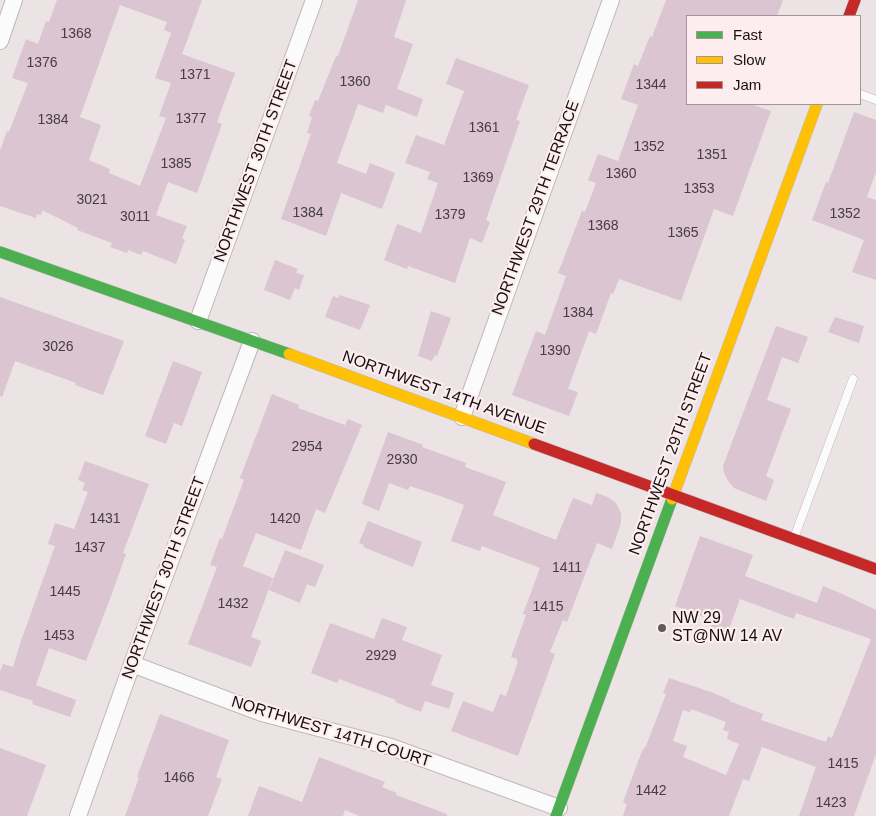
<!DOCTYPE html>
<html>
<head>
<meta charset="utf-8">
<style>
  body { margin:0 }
  #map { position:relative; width:876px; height:816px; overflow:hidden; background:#ece3e4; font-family:Arial,sans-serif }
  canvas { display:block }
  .legend { position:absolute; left:686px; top:15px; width:175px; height:90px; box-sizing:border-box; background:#fdedef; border:1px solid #a19596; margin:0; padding:6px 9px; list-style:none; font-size:15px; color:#161011 }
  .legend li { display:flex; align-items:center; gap:10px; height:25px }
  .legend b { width:25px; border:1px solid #a19596 }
</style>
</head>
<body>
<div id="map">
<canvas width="876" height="816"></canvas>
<ul class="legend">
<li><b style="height:6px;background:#4caf50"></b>Fast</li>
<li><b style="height:6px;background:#ffc107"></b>Slow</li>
<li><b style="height:6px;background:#c62828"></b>Jam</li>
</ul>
</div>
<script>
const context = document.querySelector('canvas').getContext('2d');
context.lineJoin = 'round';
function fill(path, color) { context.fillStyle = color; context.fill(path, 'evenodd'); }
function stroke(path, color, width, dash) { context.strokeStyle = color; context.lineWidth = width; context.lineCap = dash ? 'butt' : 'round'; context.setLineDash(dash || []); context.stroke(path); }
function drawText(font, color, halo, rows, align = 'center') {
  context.font = font + ' Arial,sans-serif'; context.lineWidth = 4.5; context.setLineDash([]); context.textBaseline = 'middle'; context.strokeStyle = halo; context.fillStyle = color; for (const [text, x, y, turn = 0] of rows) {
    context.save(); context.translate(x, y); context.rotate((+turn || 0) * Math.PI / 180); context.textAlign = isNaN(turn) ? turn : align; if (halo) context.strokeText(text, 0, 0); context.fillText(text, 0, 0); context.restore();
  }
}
fill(new Path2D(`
  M57 0H202L182 54 235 73 217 122 222 124 197 193 168 182 156 215 187 226 182 238 185 240 176 264 143 251 141 255 128 250 127 253 110 247 112 243 77 230 78 228 42 210 41 215 37 214 36 218 0 206V151L7 131 9 132 28 83 12 78 26 39 38 44 46 21 49 22ZM120 5 167 22 164 30 171 33 155 78 171 83 159 116 166 118 140 186 109 173 110 169 89 160 101 125 80 117Z
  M358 0H406L394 37 413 44 397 89 423 99 417 117 386 105 383 113 358 104 337 163 366 174 370 163 395 173 382 209 341 193 326 236 281 219 311 134 307 133 312 117 309 116 315 100 318 101 336 56H338Z
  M666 0H783L777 16H687V104H751L771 111 733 216 714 209 681 301 619 279 613 294 611 293 596 334 589 331 568 389 578 392 569 416 512 395 536 331 545 335 566 276 558 273 582 211 585 212 596 183 588 180 598 154 618 161 638 105 621 99 634 64 638 66 650 36 652 37Z
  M456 58 529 85 516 120 520 121 486 220 490 222 482 243 470 238 455 283 408 266 407 269 384 260 397 224 421 233 438 183 427 179 430 172 405 163 416 135 444 145 464 91 446 84Z
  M854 112 876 120V172L867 197 876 200V280L852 272 864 240 812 220 826 182 828 183Z
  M275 260 298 269 296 273 304 275 299 290 295 288 290 300 264 290Z
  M340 295 370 305 360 330 325 317 333 296 338 298Z
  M0 297 124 341 103 395 75 385 76 383 15 361 2 397 0 396Z
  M431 311 451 318 437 356 435 355 432 361 418 356Z
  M835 317 864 326 859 343 828 332Z
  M776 326 808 337 798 363 782 357 767 400 791 409 766 476 774 480 766 501 734 488 728 481 724 473 723 466Z
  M173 361 202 372 182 426 174 423 166 444 145 436Z
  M272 394 299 405 298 408 345 425 348 419 362 425 325 513 316 509 301 550 256 533 243 566 273 578 251 637 261 641 251 667 188 644 217 567 210 565 220 538 222 539 244 480 240 478Z
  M388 432 423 445 422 447 466 463 465 467 506 482 493 515 556 540 573 498 592 505 596 493 608 497 616 503 621 513V523L612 549 597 543 567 622 563 620 550 652 555 654 518 756 451 731 463 701 493 712 500 694 506 696 518 662H517V659L511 657 526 615 523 614 540 568 482 546 480 551 451 541 464 505 443 497 410 486 408 490 389 483 379 511 362 504Z
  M85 461 149 484 123 553 126 554 110 599 86 661 49 648 36 685 76 700 70 717 32 704 33 701 0 690V672L3 664 13 667 22 638 55 546 48 544 55 523 74 529 88 492 82 490 85 483 78 480Z
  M368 521 422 542 413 567 363 547 364 545 359 543Z
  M700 536 753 555 745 576 817 603 823 586 840 593 876 610V754L854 816H799L816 767 762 747 749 781 743 779 729 816H623L627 804 623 802 642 751 646 746 658 715 666 694 663 693 669 678 711 692 730 700 729 701 763 714 761 720 826 742 828 736 832 738 871 639 796 613 794 619 740 599 728 632 710 626 712 620 675 606ZM691 709 726 722 723 730 729 732 727 739 739 744 726 775 683 757 687 746 673 741 683 710 690 712Z
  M285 550 324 565 315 587 307 584 300 603 269 590Z
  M382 618 407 627 402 640 442 655 431 685 454 693 449 709 425 701 421 712 395 702 396 700 339 679 337 683 311 673 330 623 374 639Z
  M160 714 229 740 216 777 222 779 208 816H125L139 778 137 777Z
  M0 748 46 765 27 816H0Z
  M319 757 385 782 382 787 397 793 396 795 447 814V816H359L345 810 343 816H248L259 786 302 802Z`), '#dac5d0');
const lane = new Path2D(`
  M860 94 876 100
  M794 538 853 379`);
const street = new Path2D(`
  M0 41 14 0
  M198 321 314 0
  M462 417 611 0
  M132 664 262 713 391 747 559 808
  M78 816 132 664 252 341`);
const fast = new Path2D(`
  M0 252 289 354
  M556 816 672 499`);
const slow = new Path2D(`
  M289 354 534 444
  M672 499 817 104`);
const jam = new Path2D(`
  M849 16 855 0
  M534 444 876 569`);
stroke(lane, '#beb8b9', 9);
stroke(street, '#beb8b9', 18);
stroke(fast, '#beb8b9', 12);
stroke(slow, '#beb8b9', 12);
stroke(jam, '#beb8b9', 12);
stroke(lane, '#fcfbfb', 8);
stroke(street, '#fcfbfb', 16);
stroke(fast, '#4caf50', 11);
stroke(slow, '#ffc107', 11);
stroke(jam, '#c62828', 11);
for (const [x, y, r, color] of [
  [662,628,5,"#615a5b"]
]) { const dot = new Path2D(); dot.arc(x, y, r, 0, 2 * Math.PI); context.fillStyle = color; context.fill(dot); stroke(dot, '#fdedef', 2); }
drawText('14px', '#473d41', null, [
  ["1368",76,34],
  ["1376",42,63],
  ["1371",195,75],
  ["1360",355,82],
  ["1344",651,85],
  ["1377",191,119],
  ["1384",53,120],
  ["1361",484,128],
  ["1352",649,147],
  ["1351",712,155],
  ["1385",176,164],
  ["1360",621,174],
  ["1369",478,178],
  ["1353",699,189],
  ["3021",92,200],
  ["1384",308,213],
  ["1352",845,214],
  ["1379",450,215],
  ["3011",135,217],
  ["1368",603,226],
  ["1365",683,233],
  ["1384",578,313],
  ["3026",58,347],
  ["1390",555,351],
  ["2954",307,447],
  ["2930",402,460],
  ["1431",105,519],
  ["1420",285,519],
  ["1437",90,548],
  ["1411",567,568],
  ["1445",65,592],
  ["1432",233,604],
  ["1415",548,607],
  ["1453",59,636],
  ["2929",381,656],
  ["1415",843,764],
  ["1466",179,778],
  ["1442",651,791],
  ["1423",831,803]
]);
drawText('16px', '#161011', '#fdedef', [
  ["NORTHWEST 30TH STREET",256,161,-70],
  ["NORTHWEST 29TH TERRACE",536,208,-70],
  ["NORTHWEST 14TH AVENUE",444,393,20],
  ["NORTHWEST 29TH STREET",671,454,-70],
  ["NORTHWEST 30TH STREET",164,578,-70],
  ["NORTHWEST 14TH COURT",331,732,17]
]);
drawText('16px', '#161011', '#fdedef', [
  ["NW 29",672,619],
  ["ST@NW 14 AV",672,637]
], 'left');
</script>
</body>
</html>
